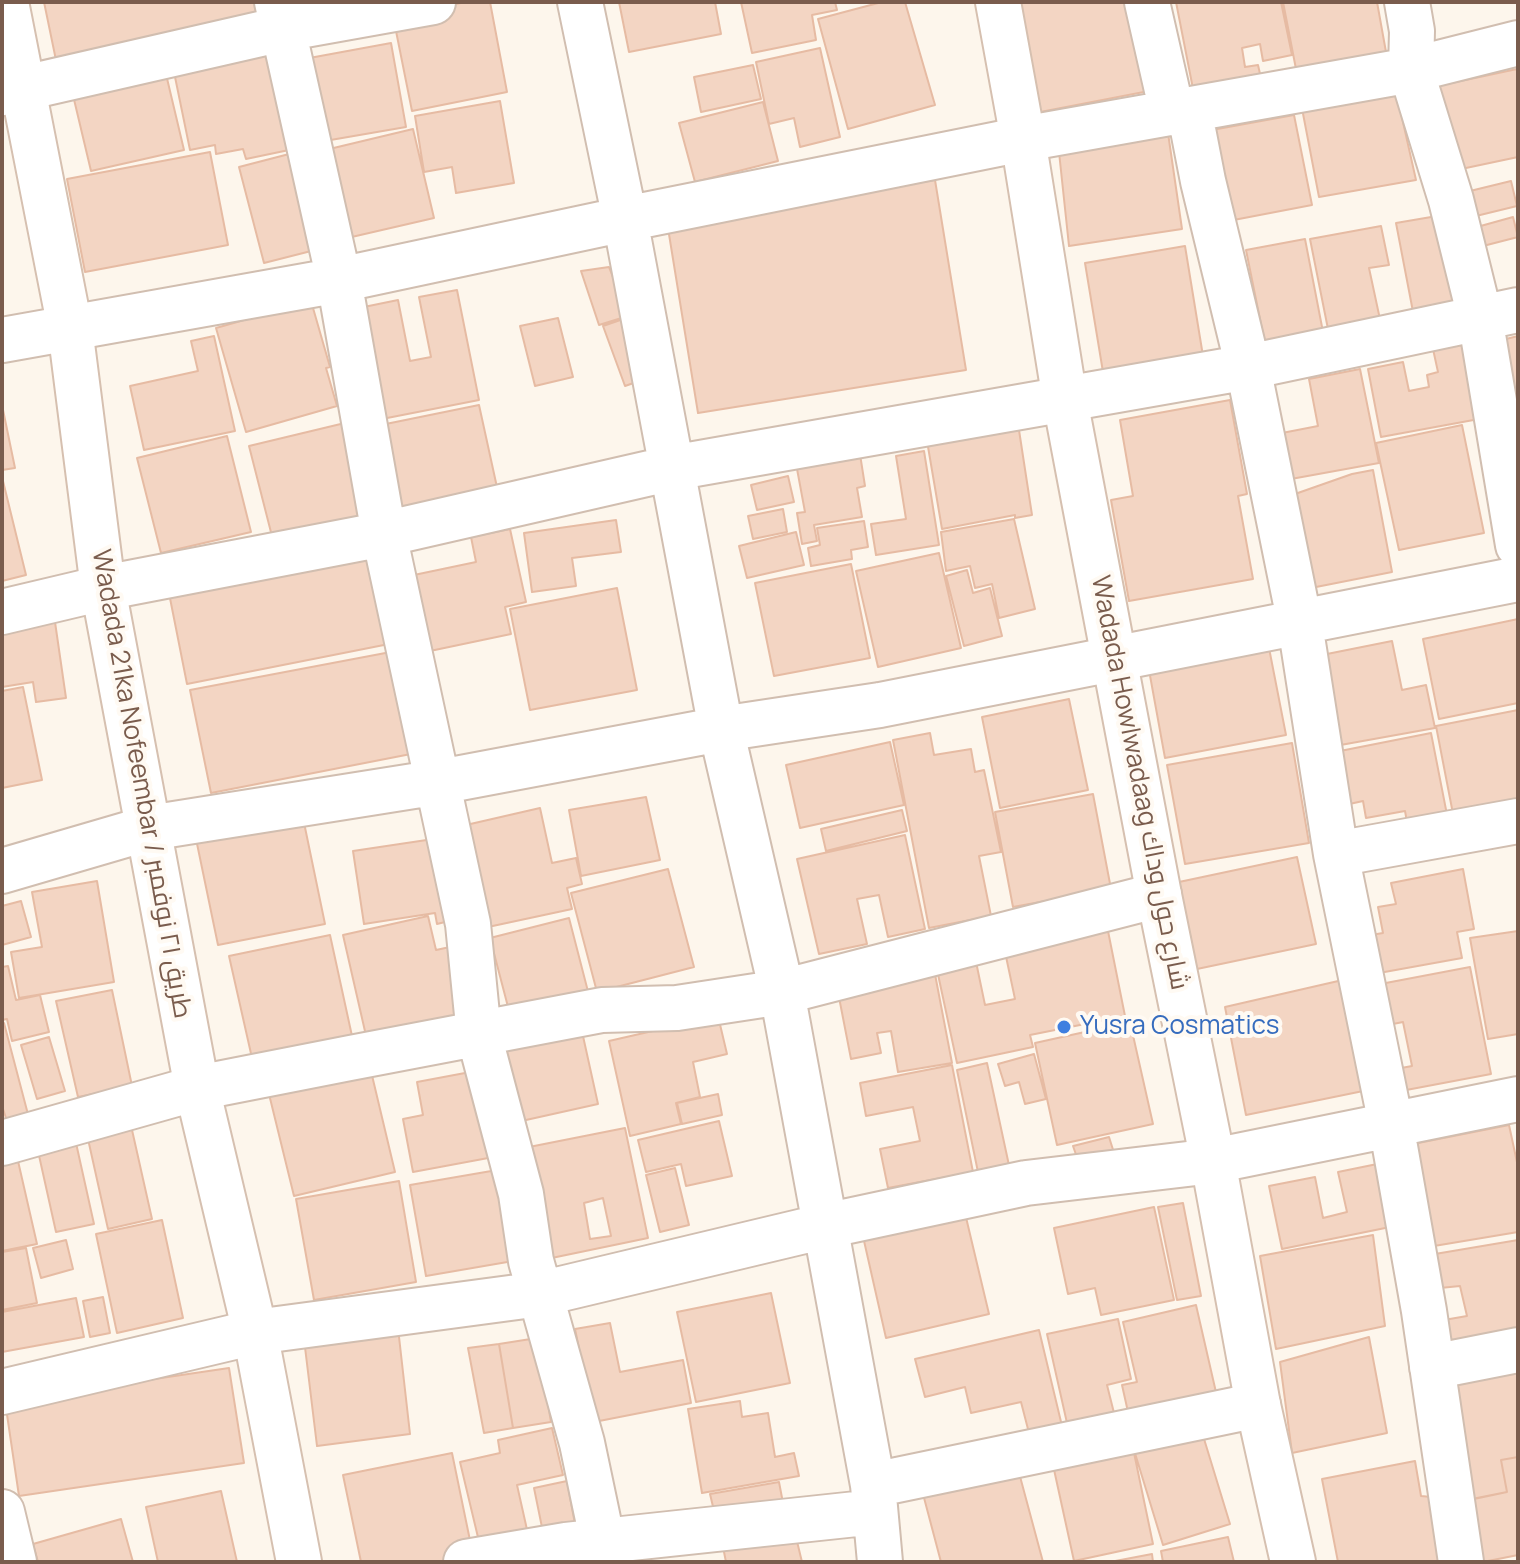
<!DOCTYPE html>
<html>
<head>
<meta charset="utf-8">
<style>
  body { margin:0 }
  #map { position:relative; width:1520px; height:1564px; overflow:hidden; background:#fdf6ec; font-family:Manrope,sans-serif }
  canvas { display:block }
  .frame { position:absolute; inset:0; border:4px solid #7a5c4d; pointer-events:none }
</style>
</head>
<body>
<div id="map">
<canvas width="1520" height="1564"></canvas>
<div class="frame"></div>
</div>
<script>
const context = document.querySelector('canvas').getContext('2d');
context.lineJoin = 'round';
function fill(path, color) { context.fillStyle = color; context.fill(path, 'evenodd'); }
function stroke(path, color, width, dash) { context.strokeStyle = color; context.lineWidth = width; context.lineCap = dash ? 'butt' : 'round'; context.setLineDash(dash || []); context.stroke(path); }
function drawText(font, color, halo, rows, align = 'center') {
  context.font = font + ' Manrope,Cairo,sans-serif'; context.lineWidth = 8; context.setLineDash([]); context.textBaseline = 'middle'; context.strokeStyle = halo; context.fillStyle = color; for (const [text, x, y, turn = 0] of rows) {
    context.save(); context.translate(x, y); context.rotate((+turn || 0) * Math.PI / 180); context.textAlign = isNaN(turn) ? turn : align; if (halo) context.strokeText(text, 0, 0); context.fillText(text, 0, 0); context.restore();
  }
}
const building = new Path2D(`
  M44 2H267L271 20 57 65Z
  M466 2H490L507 92 412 111 393 16Z
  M619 2H715L721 34 629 52Z
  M741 2H835L837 10 812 15 816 40 752 53Z
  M882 2H905L935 105 848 129 818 19Z
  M1008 2H1131L1149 91 1030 114Z
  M1176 2H1281L1292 55 1263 61 1260 44 1242 48 1245 67 1258 65 1263 87 1195 99Z
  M1283 2H1377L1386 52 1296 69Z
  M391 43 406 127 319 142 304 59Z
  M820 48 840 137 800 147 794 118 769 124 756 62Z
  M269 52 289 150 246 159 243 149 216 154 215 145 190 150 174 72Z
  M753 65 761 99 701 112 694 77Z
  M1517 69 1518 157 1447 172 1428 88Z
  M165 70 184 150 91 171 72 91Z
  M1394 82 1416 180 1319 197 1300 98Z
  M500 101 514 183 456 193 452 167 424 172 415 116Z
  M763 102 778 161 695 182 679 123Z
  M1294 115 1312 205 1218 223 1201 132Z
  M413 129 434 218 343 239 321 151Z
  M1168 133 1182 229 1069 246 1059 152Z
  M210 152 228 245 85 272 67 179Z
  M293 153 319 249 264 263 239 167Z
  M935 180 966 370 698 413 667 222Z
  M1511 181 1517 206 1476 216 1470 191Z
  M1437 216 1456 309 1414 317 1396 223Z
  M1513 217 1518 237 1483 246 1477 227Z
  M1381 226 1389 265 1369 268 1381 324 1329 334 1310 239Z
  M1305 239 1323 332 1265 344 1246 250Z
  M1185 246 1203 356 1103 372 1085 263Z
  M609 267 628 316 599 325 581 271Z
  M457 290 479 400 382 419 359 308 398 300 410 361 431 357 419 297Z
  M311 301 330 367 326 368 337 406 246 432 216 328Z
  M629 317 651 377 625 386 603 326Z
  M558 318 573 377 535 386 520 326Z
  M214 336 235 431 144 450 130 386 198 371 191 341Z
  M1518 336V413L1502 340Z
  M1463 343 1479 419 1381 437 1368 369 1403 362 1409 391 1429 387 1427 375 1438 372 1433 349Z
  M1360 369 1379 463 1291 479 1282 433 1318 426 1309 379Z
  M1230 400 1247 494 1238 496 1253 579 1129 601 1111 500 1133 496 1120 420Z
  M2 405 15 468 2 470Z
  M479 405 500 501 396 523 376 426Z
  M1017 417 1032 515 1015 518V515L942 529 926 435Z
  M349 422 374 524 275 548 249 446Z
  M1462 425 1484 533 1399 550 1376 443Z
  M227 436 251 532 161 553 137 458Z
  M859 448 865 486 857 488 862 517 814 525 817 541 802 544 797 513 805 512 795 458Z
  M924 451 939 545 876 555 871 524 906 519 896 456Z
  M1373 470 1392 572 1311 588 1295 494 1352 474Z
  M788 476 794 502 757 510 751 485Z
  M2 477 26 575 2 581Z
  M783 509 787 532 753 539 748 516Z
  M1014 519 1035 609 999 618 992 584 975 588 970 566 946 571 941 532Z
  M616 520 621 552 572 558 576 586 532 592 524 533Z
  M864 521 868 547 851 550 852 559 811 566 808 548 820 545 817 528Z
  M510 529 526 602 505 607 511 634 430 651 414 575 476 562 471 537Z
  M796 532 804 565 747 578 739 546Z
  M373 541 394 643 187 684 167 583Z
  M939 553 961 648 878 667 856 571Z
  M851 564 870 658 774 676 755 583Z
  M967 570 973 593 990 588 1002 636 964 646 946 576Z
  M617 588 637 690 530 710 510 609Z
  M1518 619V703L1439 719 1423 639Z
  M55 622 66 698 36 702 33 682 2 687V630Z
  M1392 641 1402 690 1426 685 1435 728 1335 746 1317 656Z
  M1269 648 1286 735 1165 758 1149 670Z
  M396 651 416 753 211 793 190 690Z
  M23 687 42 780 2 788V691Z
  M1069 699 1088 790 1000 808 982 717Z
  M1518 710V807L1454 819 1436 726Z
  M930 733 934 755 971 749 975 772 984 770 1001 852 979 856 991 916 929 928 893 740Z
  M1431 733 1449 825 1409 833 1405 811 1366 818 1363 801 1345 805 1335 752Z
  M890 742 904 805 800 828 786 765Z
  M1292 743 1309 843 1185 864 1167 765Z
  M1093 794 1111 889 1013 907 995 812Z
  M646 797 660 860 581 876 569 810Z
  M540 808 552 863 576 858 582 884 567 888 572 909 488 927 466 825Z
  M902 810 907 831 826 851 821 829Z
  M302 813 325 924 218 945 195 834Z
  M905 835 925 929 888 937 879 895 857 899 867 944 819 954 797 859Z
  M440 838 453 920 437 924 435 913 364 924 353 851Z
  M1297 857 1316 944 1197 969 1179 882Z
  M668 869 694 967 597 992 571 893Z
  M1463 869 1474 929 1457 932 1462 958 1379 973 1371 935 1383 933 1378 907 1396 904 1391 883Z
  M97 881 114 982 19 998 11 952 42 947 32 892Z
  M21 901 31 937 2 945V906Z
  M428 916 436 950 450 947 466 1018 367 1040 343 935Z
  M569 918 592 1007 513 1026 490 938Z
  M1107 926 1125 1016 1030 1035 1033 1047 957 1063 936 965 975 957 985 1005 1015 999 1004 947Z
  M1518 931V1034L1488 1039 1470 938Z
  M330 935 352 1036 252 1058 229 956Z
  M8 966 16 1000 40 995 49 1032 12 1041 7 1019 2 1020V967Z
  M1470 967 1491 1074 1401 1091 1396 1069 1412 1066 1403 1022 1388 1025 1370 986Z
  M934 969 952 1063 898 1072 891 1031 877 1033 881 1053 851 1059 837 987Z
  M1347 979 1373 1089 1246 1115 1225 1007Z
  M112 990 132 1086 78 1097 56 1001Z
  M718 1016 727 1054 693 1062 700 1097 676 1103 681 1124 630 1136 609 1041Z
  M579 1018 598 1104 508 1124 489 1038Z
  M1130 1022 1153 1124 1057 1145 1035 1043Z
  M4 1023 30 1122 9 1127 2 1106V1024Z
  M49 1037 65 1091 37 1099 21 1045Z
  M1034 1054 1046 1099 1025 1104 1019 1082 1005 1086 998 1064Z
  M987 1063 1010 1170 979 1177 957 1070Z
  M952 1065 973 1172 888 1188 880 1149 920 1141 913 1107 866 1116 860 1083Z
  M370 1067 395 1172 294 1196 268 1090Z
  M481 1070 499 1156 413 1172 403 1119 423 1115 417 1082Z
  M718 1094 722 1115 682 1124 677 1103Z
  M130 1121 152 1219 108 1229 86 1130Z
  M719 1121 732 1176 686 1186 681 1164 646 1172 638 1140Z
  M1509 1125 1518 1167V1232L1422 1248 1403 1146Z
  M625 1128 648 1238 542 1260 519 1149ZM603 1198 611 1236 590 1239 584 1203Z
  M74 1134 94 1224 56 1232 36 1142Z
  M1109 1137 1115 1156 1080 1166 1073 1146Z
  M18 1161 37 1244 2 1251V1164Z
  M1387 1162 1400 1225 1282 1249 1269 1186 1315 1177 1323 1218 1347 1212 1338 1172Z
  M675 1168 689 1225 660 1232 646 1175Z
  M503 1169 519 1260 426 1276 410 1185Z
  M399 1181 416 1282 314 1300 296 1199Z
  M1183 1203 1201 1296 1177 1300 1158 1207Z
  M1154 1207 1174 1300 1101 1315 1095 1288 1068 1294 1054 1228Z
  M964 1209 989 1314 886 1338 862 1232Z
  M162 1220 183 1318 117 1333 96 1234Z
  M1373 1235 1385 1326 1276 1349 1260 1256Z
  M66 1240 73 1269 41 1278 33 1248Z
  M1518 1240V1333L1448 1345 1444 1320 1467 1316 1460 1286 1440 1288 1435 1254Z
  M26 1248 37 1303 2 1310V1252Z
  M771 1293 790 1383 696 1402 677 1312Z
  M103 1297 110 1333 90 1337 83 1301Z
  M76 1298 84 1337 2 1352V1312Z
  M1196 1305 1218 1401 1130 1421 1122 1385 1137 1382 1123 1322Z
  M1118 1319 1131 1379 1107 1385 1114 1413 1067 1423 1047 1334Z
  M610 1323 620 1372 683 1360 691 1403 594 1422 575 1329Z
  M398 1328 410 1434 317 1446 304 1339Z
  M1039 1330 1062 1426 1029 1433 1021 1402 971 1413 965 1387 925 1397 915 1359Z
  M1369 1337 1387 1433 1292 1453 1280 1362Z
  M537 1338 551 1422 513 1428 499 1344Z
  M499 1344 513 1428 484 1433 468 1348Z
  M1518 1359V1457L1501 1460 1507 1492 1472 1499 1454 1379Z
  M229 1368 244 1463 19 1496 5 1401Z
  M740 1401 742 1417 768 1413 775 1457 794 1453 799 1476 702 1493 688 1409Z
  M552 1428 563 1475 517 1485 530 1543 482 1554 460 1462 500 1453 498 1440Z
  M1201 1429 1230 1524 1163 1545 1134 1450Z
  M1133 1448 1153 1544 1074 1561 1053 1465Z
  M452 1453 473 1555 437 1562H361L343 1475Z
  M1518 1457V1555L1483 1562H1467L1455 1503 1507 1492 1501 1460Z
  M1415 1461 1421 1496 1432 1497 1445 1562H1338L1322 1479Z
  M1018 1469 1043 1562H941L923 1494Z
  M567 1481 578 1540 546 1547 534 1488Z
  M779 1482 783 1503 715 1515 710 1494Z
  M221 1491 237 1562H158L146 1507Z
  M121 1519 133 1562H38L33 1544Z
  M794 1529 802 1562H726L723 1547Z
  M1228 1537 1234 1562H1163L1161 1551Z
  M1152 1554 1153 1562H1110Z`);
fill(building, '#f3d5c3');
stroke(building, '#e6bba3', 2);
const street = new Path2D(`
  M277 2 339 280 384 534 468 924 479 1035 521 1194 531 1261 582 1443 607 1562
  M580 2 625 219 721 729 782 992 873 1485 880 1562
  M1147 2 1172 112
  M1407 2 1412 31 1411 70 1451 200 1480 317 1518 545
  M2 93 282 29 433 2
  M1189 109 1203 181 1248 367 1300 624 1336 854 1391 1124 1424 1311 1461 1562
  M2 340 339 280 625 219 1023 139 1411 70 1518 43
  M2 612 103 588 384 534 672 468 1248 367 1518 310
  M1336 854 1518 821
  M2 871 149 828 439 782 721 729 880 705 1518 579
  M2 1143 197 1088 350 1058 602 1010 677 1008 782 992 1159 895
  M1432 1367 1518 1350
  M2 1392 255 1332 540 1294 825 1226 1026 1183 1213 1161 1518 1099
  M873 1485 1258 1405
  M2 1512 14 1562
  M466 1562 566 1545 875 1512`);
const secondary = new Path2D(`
  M6 2 70 328 103 588 197 1088 255 1332 299 1562
  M998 2 1023 139 1065 400 1159 895 1213 1161 1258 1405 1293 1562`);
stroke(street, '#d1beb0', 48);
stroke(secondary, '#d6c0b0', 48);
stroke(street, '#fff', 44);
stroke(secondary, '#fff', 44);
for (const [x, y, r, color] of [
  [1064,1027,8,"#3f7fe0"]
]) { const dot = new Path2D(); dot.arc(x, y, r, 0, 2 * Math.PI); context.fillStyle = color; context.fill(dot); stroke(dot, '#fffaf3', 3); }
drawText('26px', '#7a5c4d', '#fffaf3', [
  ["Wadada Howlwadaag شارع حول وداك",1139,783,79],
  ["Wadada 21ka Nofeembar / طريق ٢١ نوفمبر",141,784,80]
]);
drawText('26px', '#366cbe', '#fffaf3', [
  ["Yusra Cosmatics",1080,1027]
], 'left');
</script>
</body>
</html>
